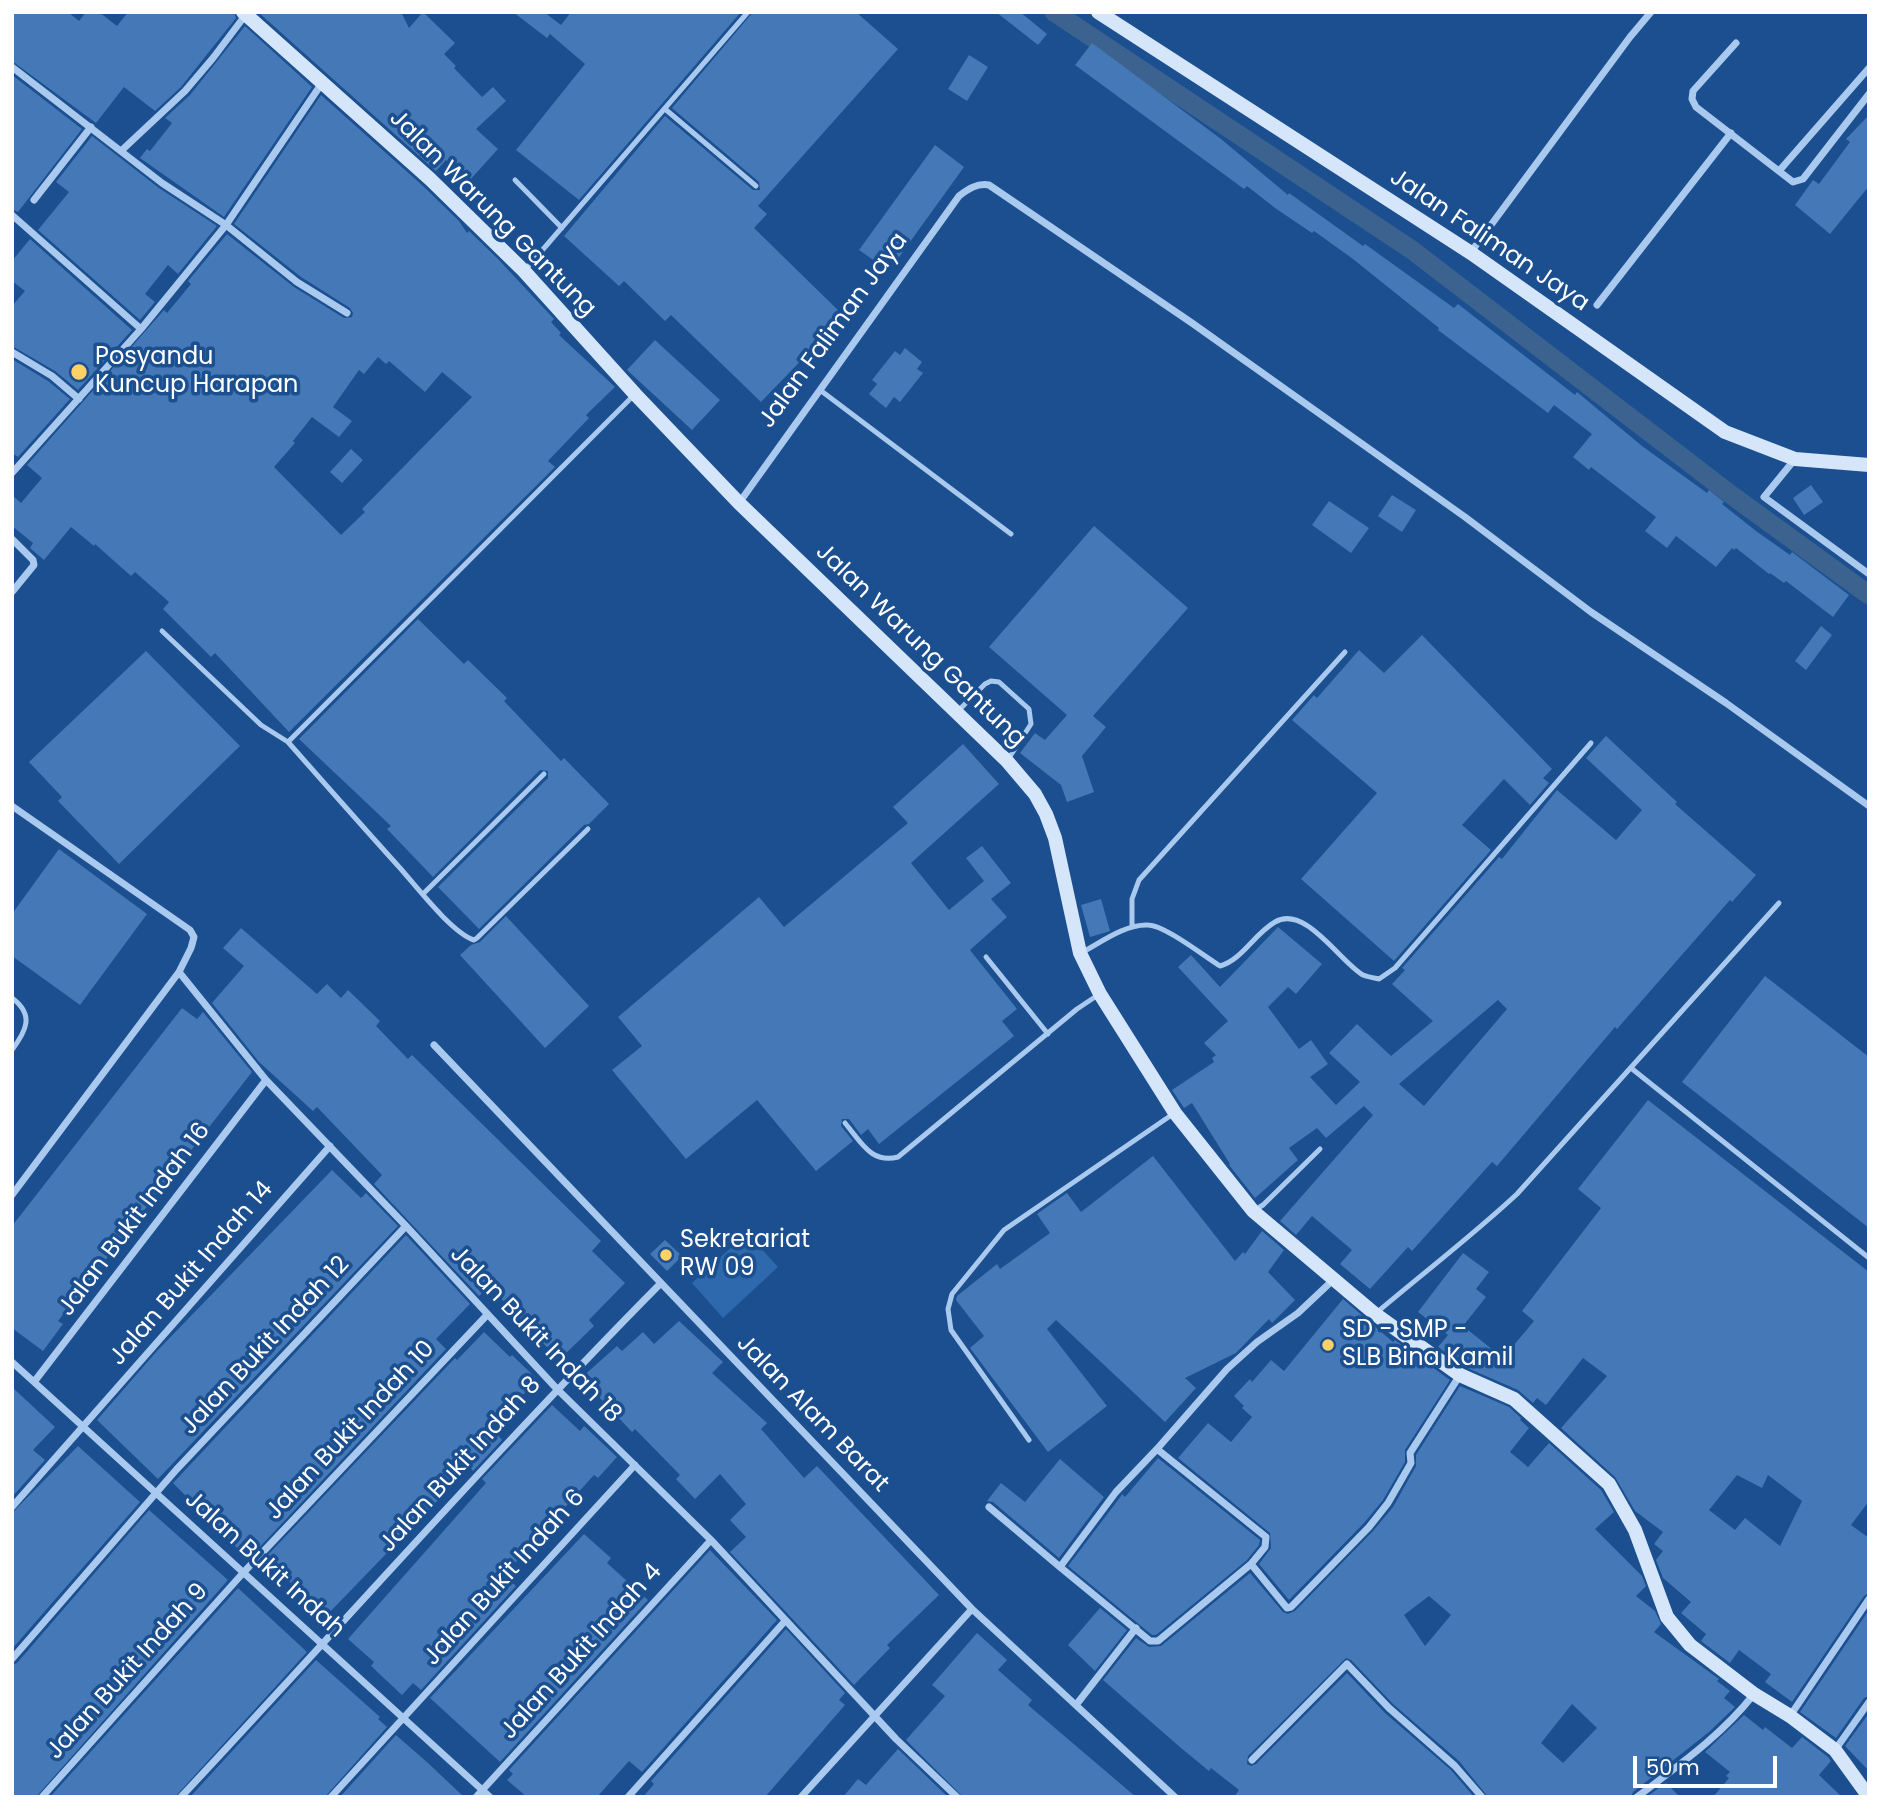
<!DOCTYPE html>
<html>
<head>
<meta charset="utf-8">
<style>
  body { margin:0 }
  #map { position:relative; width:1881px; height:1809px; overflow:hidden; background:#1b4f8f; font-family:Poppins,sans-serif }
  canvas { display:block }
  .frame { position:absolute; inset:0; border:14px solid #fff; pointer-events:none }
  .scale { position:absolute; left:1633px; top:1756px; width:144px; height:32px; box-sizing:border-box; border:4px solid #fff; border-top:0; padding-left:9px; font-size:21px; line-height:24px; white-space:nowrap; color:#fff; -webkit-text-stroke:5px #1b4f8f; paint-order:stroke }
</style>
</head>
<body>
<div id="map">
<canvas width="1881" height="1809"></canvas>
<div class="frame"></div>
<div class="scale">50 m</div>
</div>
<script>
const context = document.querySelector('canvas').getContext('2d');
context.lineJoin = 'round';
function fill(path, color) { context.fillStyle = color; context.fill(path, 'evenodd'); }
function stroke(path, color, width, dash) { context.strokeStyle = color; context.lineWidth = width; context.lineCap = dash ? 'butt' : 'round'; context.setLineDash(dash || []); context.stroke(path); }
function drawText(font, color, halo, rows, align = 'center') {
  context.font = font + ' Poppins,sans-serif'; context.lineWidth = 7; context.setLineDash([]); context.textBaseline = 'middle'; context.strokeStyle = halo; context.fillStyle = color; for (const [text, x, y, turn = 0] of rows) {
    context.save(); context.translate(x, y); context.rotate((+turn || 0) * Math.PI / 180); context.textAlign = isNaN(turn) ? turn : align; if (halo) context.strokeText(text, 0, 0); context.fillText(text, 0, 0); context.restore();
  }
}
fill(new Path2D(`
  M747 1233 778 1267 723 1318 692 1283Z`), '#2e69ad');
stroke(new Path2D(`
  M1054 12 1412 250 1734 497 1869 595`), '#3c6290', 19);
fill(new Path2D(`
  M12 12H68L79 21 86 12H99L117 26 128 12H234L236 18 181 87 155 111 124 87 96 123 12 61Z
  M258 12H401L409 28 423 12 455 43 444 54 456 66 454 68 482 97 493 87 506 101 476 129 498 149 469 181 446 160 436 171Z
  M513 12H544L561 25 571 12H741L579 200 516 150 585 64 550 34 547 38Z
  M753 12H856L898 49 758 206 767 214 754 228 844 316 761 402 671 315 665 321 624 281 619 286 564 236 665 116 753 190H760L759 182 672 108Z
  M996 12H1020L1047 34 1038 45Z
  M245 26 312 87 224 217 140 158 147 149 150 151 172 123 165 118 190 95Z
  M1092 43 1221 139 1288 195 1289 193 1363 246 1365 244 1454 308 1458 304 1575 395 1577 392 1642 446 1707 493 1709 490 1724 502 1722 504 1756 531 1790 555 1792 552 1849 595 1833 617 1786 581 1784 583 1770 573 1769 574 1736 548 1734 550 1732 548 1716 567 1676 536 1667 548 1645 531 1656 517 1591 467 1589 470 1573 457 1592 434 1554 405 1548 413 1438 330 1439 328 1353 259 1314 231 1312 233 1275 208 1247 186 1244 189 1075 65Z
  M969 55 988 67 967 101 948 89Z
  M12 75 82 129 18 212 12 209Z
  M321 95 423 186 459 221 467 233 469 231 498 259 554 319 551 322 561 333 559 335 615 387 586 415 589 418 548 461 555 467 289 732 215 653 211 657 163 609 169 602 135 572 131 576 95 544 94 546 71 527 44 560 30 548 33 543 12 526V495L21 503 42 478 27 465 164 310 167 313 191 284 188 281 227 234 294 287 344 318 352 317 353 313 350 308 301 277 234 224ZM378 357 386 364 389 361 425 392 442 372 472 397 362 509 365 512 341 535 274 467 295 443 293 441 312 417 339 437 352 421 333 407 359 370 364 374Z
  M1869 115V186L1830 234 1795 205 1813 180 1819 184 1850 142 1846 139Z
  M92 136 159 188 217 226 178 274 168 265 145 294 155 302 140 320 38 230 69 192 56 182Z
  M935 145 964 167 889 271 859 250Z
  M30 239 132 330 78 390 55 371 12 346V306L25 291 12 281V261Z
  M655 340 720 400 692 430 627 370Z
  M905 348 922 362 917 369 923 373 900 402 894 397 886 408 869 394 877 384 872 380 895 351 900 355Z
  M12 359 48 381 70 399 18 457 12 453Z
  M351 449 363 460 342 483 330 472Z
  M1811 485 1823 502 1804 515 1793 498Z
  M1392 495 1416 510 1402 532 1378 516Z
  M1329 501 1369 528 1351 553 1312 525Z
  M1094 526 1188 608 1093 716 1106 727 1082 756 1094 792 1067 802 1061 785 1020 753 1035 733 1045 740 1067 715 989 647Z
  M418 619 464 664 468 660 507 698 504 701 561 761 564 758 609 804 589 824 584 825 479 929 438 887 548 778V771L540 770 433 877 387 829 391 826 299 739Z
  M1821 626 1832 635 1806 670 1795 661Z
  M1422 635 1552 769 1543 778 1549 783 1530 805 1504 779 1462 825 1491 850 1394 961 1301 879 1377 793 1292 720 1314 695 1317 698 1359 650 1384 673Z
  M146 651 240 746 119 864 58 801 62 797 29 762Z
  M1606 736 1677 802 1675 804 1756 875 1732 902 1730 900 1617 1029 1615 1027 1497 1166 1492 1162 1412 1251 1408 1247 1370 1289 1340 1264 1352 1250 1312 1216 1296 1235 1280 1221 1373 1115 1364 1106 1326 1138 1317 1128 1289 1148 1298 1160 1255 1198 1229 1165 1230 1164 1192 1103 1184 1108 1172 1090 1214 1062 1212 1058 1216 1055 1204 1043 1228 1021 1178 967 1191 955 1220 987 1278 927 1322 964 1296 994 1288 987 1268 1007 1299 1049 1311 1040 1328 1064 1310 1077 1336 1105 1360 1082 1329 1053 1357 1024 1391 1056 1433 1021 1392 984 1405 970 1402 968 1499 857 1502 859 1557 790 1616 840 1642 810 1586 758ZM1498 1000 1507 1009 1424 1106 1399 1084Z
  M963 744 999 784 911 863 949 910 984 881 966 858 982 846 1011 883 991 899 1007 917 970 950 1017 1009 1002 1021 1014 1036 879 1144 868 1129 861 1135 849 1119H842L841 1126 853 1141 816 1171 757 1100 686 1159 612 1070 642 1046 618 1017 759 897 784 927 908 823 893 807Z
  M59 849 147 914 80 1005 12 956V914Z
  M1101 899 1110 931 1090 937 1081 905Z
  M506 916 589 1006 545 1048 460 955 471 945 480 942Z
  M241 928 317 994 327 984 341 998 348 990 380 1021 376 1026 408 1059 412 1055 601 1241 592 1251 625 1283 589 1320 594 1326 559 1360 489 1286 479 1296 374 1184 382 1175 317 1107 313 1111 259 1062 212 1003 244 966 223 948Z
  M1765 976 1869 1057V1228L1682 1082Z
  M182 1008 197 1019 203 1012 252 1072 58 1321 63 1324 43 1351 12 1328V1226Z
  M1648 1100 1869 1272V1501L1851 1525 1869 1538V1593L1864 1596 1792 1702 1765 1682 1771 1674 1739 1650 1730 1663 1701 1641 1706 1634 1681 1613 1691 1602 1663 1578 1656 1560 1663 1551 1654 1544 1663 1532 1635 1511 1615 1477 1561 1428 1607 1376 1583 1358 1546 1405 1537 1398 1533 1403 1518 1390 1465 1367 1438 1347 1448 1335 1418 1312 1463 1253 1489 1272 1476 1289 1486 1297 1463 1326 1503 1358 1534 1321 1522 1311 1601 1208 1578 1189ZM1737 1475 1762 1488 1768 1475 1802 1501 1780 1546 1745 1518 1735 1530 1709 1510Z
  M1153 1156 1235 1261 1243 1252 1245 1254 1262 1231 1284 1250 1268 1272 1295 1300 1272 1323 1269 1319 1236 1353 1185 1378 1196 1388 1165 1422 1056 1320 1047 1329 1107 1406 1048 1452 970 1348 984 1336 956 1300 957 1296 997 1264 1000 1269 1050 1233 1037 1214 1051 1204 1067 1193 1081 1212Z
  M332 1170 361 1198 366 1193 398 1226 158 1479 97 1420 157 1351Z
  M406 1235 470 1304 436 1339 446 1349 256 1551 249 1544 241 1552 173 1483Z
  M665 1240 682 1256 667 1271 650 1254Z
  M1343 1299 1393 1342 1395 1340 1450 1380 1405 1450V1462L1383 1500 1364 1523 1289 1600 1259 1564 1271 1548 1270 1533 1178 1458 1208 1423 1231 1442 1252 1417 1242 1408 1244 1406 1234 1396 1250 1379 1252 1382 1271 1360 1284 1371Z
  M679 1321 723 1362 712 1373 767 1423 761 1429 804 1478 817 1466 939 1595 887 1645 890 1648 854 1685 730 1552 746 1537 730 1520 746 1504 720 1474 695 1499 676 1479 680 1475 635 1429 632 1432 581 1378 617 1346 622 1351 643 1332 654 1344Z
  M484 1332 510 1357 512 1355 535 1377V1387H531L490 1426 502 1440 473 1471 470 1467 327 1615 264 1559 455 1358 457 1360Z
  M1460 1386 1509 1407 1521 1418 1520 1420 1529 1428 1510 1452 1528 1467 1549 1443 1601 1490 1614 1512 1595 1529 1642 1576 1646 1586 1636 1596 1655 1611 1661 1624 1654 1632 1719 1679 1717 1681 1730 1691 1724 1698 1735 1707 1709 1732 1633 1792 1631 1797H1488L1459 1761 1393 1704 1351 1660 1346 1658 1248 1756 1247 1764 1251 1766 1256 1764 1347 1673 1385 1713 1451 1770 1474 1797H1234L1239 1790 1211 1768 1209 1771 1181 1748 1103 1680 1136 1638 1149 1647 1161 1646 1250 1573 1283 1612 1288 1614 1295 1611 1373 1531 1393 1507 1416 1466V1455ZM1429 1596 1451 1615 1425 1646 1404 1615ZM1572 1704 1597 1728 1563 1763 1541 1743Z
  M12 1387 55 1427 33 1450 45 1460 12 1497Z
  M552 1405 580 1431 584 1426 617 1457 598 1478 594 1475 504 1575 516 1586 421 1690 413 1683 402 1695 371 1666 374 1662 348 1639 486 1483 482 1479Z
  M78 1446 140 1502 12 1649V1513Z
  M1158 1458 1260 1540 1259 1545 1247 1560 1156 1635H1152L1068 1566 1121 1496 1122 1494 1125 1497Z
  M1060 1459 1104 1497 1059 1558 993 1502 987 1501 1001 1483 1025 1502Z
  M149 1510 228 1580 36 1797H12V1665L17 1663Z
  M584 1534 611 1558 607 1563 648 1600 500 1762 430 1698Z
  M710 1550 777 1620 642 1772 629 1761 597 1797H527L507 1780 513 1774 509 1770Z
  M238 1588 307 1652 175 1797H50Z
  M1100 1608 1127 1630 1095 1671 1068 1645Z
  M1869 1610V1696L1864 1698 1836 1738 1800 1712Z
  M786 1629 845 1693 839 1700 845 1705 765 1797H643L654 1784 651 1781Z
  M977 1633 1007 1660 998 1670 1032 1700 1028 1705 1136 1797H963L906 1740 945 1696 932 1685Z
  M316 1660 380 1717 378 1719 387 1727 325 1797H190Z
  M1869 1713V1771L1845 1746Z
  M1744 1715 1763 1730 1765 1727 1792 1748 1802 1737 1828 1757 1831 1761 1819 1775 1842 1797H1713L1729 1778 1726 1776 1730 1772 1705 1752Z
  M396 1735 428 1763 464 1797H340Z
  M898 1749 948 1797H843L858 1779 866 1785Z
  M1666 1783 1680 1797H1647L1656 1790Z`), '#4478b7');
stroke(new Path2D(`
  M665 109 756 186
  M515 180 562 228
  M526 269 748 12
  M820 390 1011 534
  M162 631 261 725 288 742C325 784 362 826 400 868 416 886 452 933 474 940L477 938 588 829
  M958 711 985 684 991 681 999 682 1029 709 1031 724 1007 761
  M288 742 634 395
  M423 894 544 774
  M1132 927V899L1139 880 1345 652
  M1081 953C1100 943 1125 924 1148 925 1164 925 1204 956 1220 966 1243 959 1254 934 1275 922 1305 904 1340 962 1363 975 1368 977 1374 978 1379 979L1395 968 1591 743
  M986 957 1048 1034
  M12 998C35 1015 26 1031 12 1050
  M1631 1068 1869 1258
  M845 1123C861 1142 871 1164 898 1157L1077 1009 1098 995
  M1253 1211 1263 1205 1320 1149
  M1375 1314C1422 1274 1472 1236 1517 1194L1779 903
  M1029 1440 951 1330 948 1309 952 1294 1004 1230 1173 1114`), '#a9c9ee', 5);
stroke(new Path2D(`
  M1736 43 1693 91 1692 99 1696 107 1793 182 1803 179 1869 94
  M12 67 162 183 226 225 297 282 347 313
  M121 151 185 91 213 58 247 13
  M1779 171 1869 68
  M34 200 91 127
  M12 215 141 329
  M1471 252 1630 37 1651 12
  M1597 305 1731 133
  M12 352 52 376 79 399
  M1795 459 1764 497 1869 574
  M12 473 141 329 226 225 322 83
  M739 503 959 196C968 189 977 183 989 185L1192 323 1465 517 1591 612 1726 703 1869 806
  M12 539 33 560 34 565 12 592
  M12 806 190 930 194 937 191 948 179 972 12 1195
  M179 972 266 1080 406 1226 557 1389 711 1540 896 1739 957 1797
  M434 1045 972 1609 1175 1797
  M12 1362 490 1797
  M34 1382 266 1080
  M1157 1449 1227 1369 1257 1342 1298 1313 1333 1280
  M12 1507 330 1146
  M989 1507 1060 1567
  M1251 1564 1265 1547 1266 1537 1157 1449 1116 1492 1060 1567 1150 1641H1158L1251 1564 1287 1608 1291 1607 1369 1527 1388 1503 1411 1463 1410 1453 1460 1375
  M12 1659 176 1470 406 1226
  M1076 1705 1136 1628
  M1790 1716 1869 1599
  M1835 1750 1869 1702
  M1252 1760 1347 1664 1389 1708 1455 1766 1482 1797
  M42 1797 243 1573 487 1315
  M181 1797C341 1626 496 1450 660 1284
  M331 1797 635 1465
  M476 1797 711 1540
  M628 1797 785 1621
  M801 1797 972 1609
  M1637 1797C1679 1765 1721 1736 1754 1694`), '#a9c9ee', 7);
stroke(new Path2D(`
  M243 12 430 179 524 271 635 394 739 503 1007 761 1035 794 1046 814 1055 838 1080 953 1100 994 1175 1113 1253 1211 1375 1314 1460 1375 1514 1399 1609 1484 1635 1530 1667 1617 1690 1645 1754 1694 1790 1716 1835 1750 1869 1797
  M1098 12 1471 253 1725 432 1795 459 1869 465`), '#d6e6fa', 14);
for (const [x, y, r, color] of [
  [79,372,9,"#ffd166"],
  [666,1255,7,"#ffd166"],
  [1328,1345,7,"#ffd166"]
]) { const dot = new Path2D(); dot.arc(x, y, r, 0, 2 * Math.PI); context.fillStyle = color; context.fill(dot); stroke(dot, '#1b4f8f', 2.5); }
drawText('24px', '#fff', '#1b4f8f', [
  ["Jalan Warung Gantung",492,214,45],
  ["Jalan Faliman Jaya",1489,241,34],
  ["Jalan Faliman Jaya",834,331,-54],
  ["Jalan Warung Gantung",920,646,44],
  ["Jalan Bukit Indah 16",135,1220,-53],
  ["Jalan Bukit Indah 14",192,1274,-49],
  ["Jalan Bukit Indah 18",535,1335,46],
  ["Jalan Bukit Indah 12",266,1346,-47],
  ["Jalan Alam Barat",812,1414,46],
  ["Jalan Bukit Indah 10",351,1431,-47],
  ["Jalan Bukit Indah 8",461,1465,-48],
  ["Jalan Bukit Indah",264,1565,42],
  ["Jalan Bukit Indah 6",505,1578,-48],
  ["Jalan Bukit Indah 4",582,1652,-48],
  ["Jalan Bukit Indah 9",128,1672,-48]
]);
drawText('24px', '#fff', '#1b4f8f', [
  ["Posyandu",95,358],
  ["Kuncup Harapan",95,386],
  ["Sekretariat",680,1241],
  ["RW 09",680,1269],
  ["SD - SMP -",1342,1331],
  ["SLB Bina Kamil",1342,1359]
], 'left');
</script>
</body>
</html>
